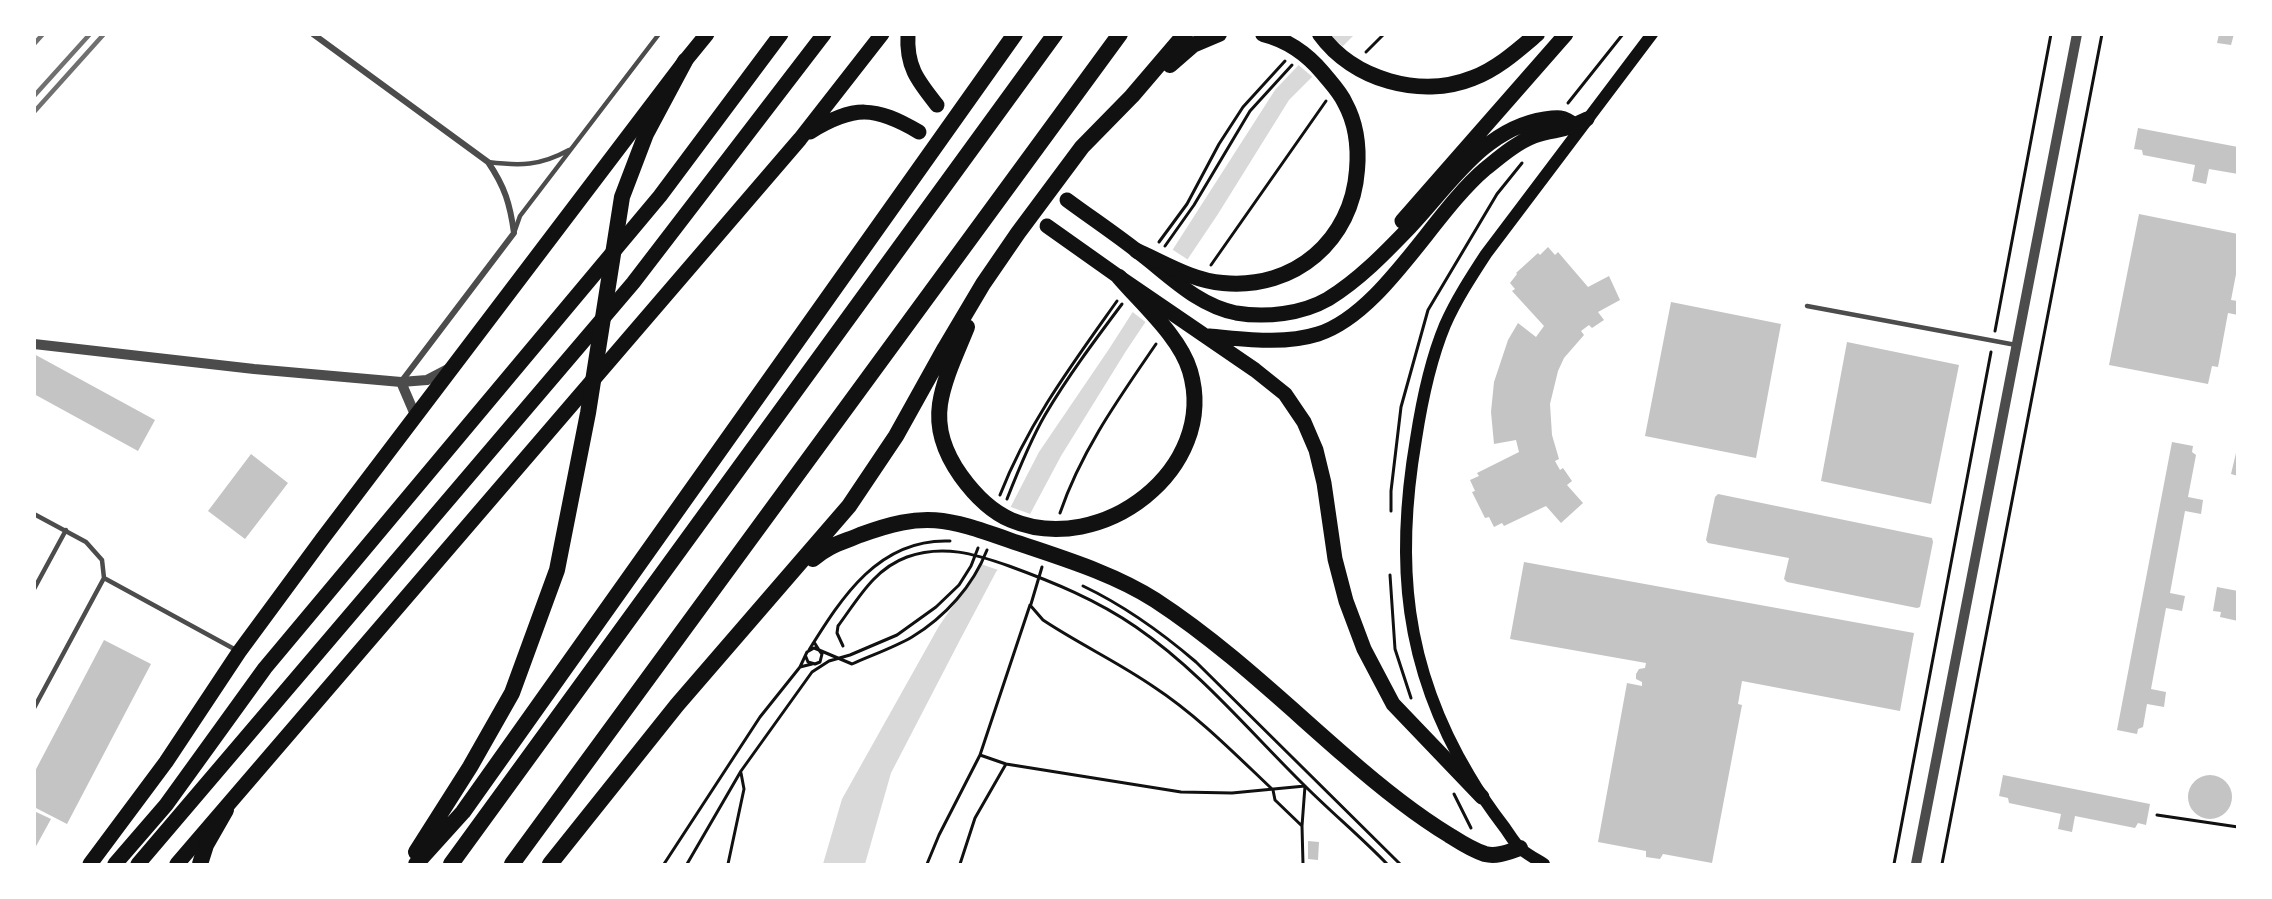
<!DOCTYPE html>
<html>
<head>
<meta charset="utf-8">
<style>
  body { margin:0 }
  #map { position:relative; width:2272px; height:899px; overflow:hidden; background:#fff; font-family:"Noto Sans",sans-serif }
  canvas { display:block }
  .frame { position:absolute; inset:0; border:36px solid #fff; pointer-events:none }
</style>
</head>
<body>
<div id="map">
<canvas width="2272" height="899"></canvas>
<div class="frame"></div>
</div>
<script>
const context = document.querySelector('canvas').getContext('2d');
context.lineJoin = 'round';
function fill(path, color) { context.fillStyle = color; context.fill(path, 'evenodd'); }
function stroke(path, color, width, dash) { context.strokeStyle = color; context.lineWidth = width; context.lineCap = dash ? 'butt' : 'round'; context.setLineDash(dash || []); context.stroke(path); }
fill(new Path2D(`
  M1327 35H1354L1289 100 1218 214 1126 351 1061 456 1005 561 996 572 961 638 891 773 865 864H823L842 799 939 626 978 570 1039 452 1109 349 1275 90Z`), '#d9d9d9');
fill(new Path2D(`
  M1323 34 1329 35 1345 48 1315 79 1296 63Z
  M1170 248 1190 261 1148 324 1130 310Z
  M1008 506 1033 515 1008 562 1001 571 978 563Z`), '#fff');
fill(new Path2D(`
  M2219 34H2234L2231 45 2217 43Z
  M2138 128 2238 147V174L2209 169 2206 184 2192 181 2195 165 2143 155 2142 150 2134 149Z
  M2139 214 2238 234V264L2231 300 2238 301V315L2228 313 2218 367 2212 366 2208 384 2109 365Z
  M1548 247 1555 255 1558 252 1588 287 1609 276 1620 300 1598 312 1604 320 1592 328 1589 325 1581 331 1584 335 1564 358 1558 371 1550 404 1552 435 1559 459 1555 461 1560 470 1563 468 1572 481 1567 485 1583 503 1561 523 1546 506 1504 526 1502 523 1494 527 1489 517 1485 518 1472 492 1475 491 1470 480 1479 476 1477 473 1519 452 1516 440 1494 444 1491 412 1494 382 1508 340 1518 323 1536 337 1544 326 1512 291 1515 289 1510 283 1517 274 1516 273 1538 253 1540 255Z
  M1671 302 1781 324 1756 458 1645 436Z
  M1847 342 1959 365 1931 504 1821 481Z
  M34 354 155 420 138 451 34 394Z
  M2172 442 2193 446 2192 452 2196 455 2188 497 2203 500 2201 514 2185 511 2170 593 2185 596 2182 611 2166 608 2151 689 2166 692 2164 707 2147 704 2143 727 2138 729 2137 734 2117 730Z
  M2236 453 2238 454V476L2231 474Z
  M251 454 288 483 245 539 208 511Z
  M1718 494 1932 538 1933 542 1920 607 1917 608 1787 582 1784 579 1789 558 1708 543 1706 540 1715 497Z
  M1524 562 1914 633 1900 711 1742 681 1738 704 1742 705 1712 863 1663 854 1660 859 1646 857V851L1598 842 1627 683 1642 686V682L1636 679V674L1639 669 1645 668 1646 663 1510 639Z
  M2217 587 2238 591V621L2220 617 2221 612 2213 611Z
  M104 640 151 664 67 824 34 807V773Z
  M2188 797a22 22 0 1 1 44 0a22 22 0 1 1-44 0Z
  M2003 775 2150 804 2146 825 2138 823 2135 828 2075 816 2072 832 2058 829 2061 814 2009 803 2008 798 1999 796Z
  M34 811 51 819 34 850Z
  M1308 841 1319 842 1318 860 1308 859Z`), '#c4c4c4');
stroke(new Path2D(`
  M1366 52 1384 34
  M1568 103 1623 34
  M1159 242 1187 204 1219 144 1243 107 1285 61
  M1165 246 1194 205 1250 111 1292 65
  M1211 265 1326 101
  M1995 331 2051 34
  M1000 495C1028 423 1073 363 1117 301
  M1007 499C1018 471 1030 441 1045 415 1068 376 1095 340 1122 304
  M1391 511V491L1401 407 1428 310 1497 194 1522 163
  M1060 513C1081 451 1119 398 1156 344
  M1390 575 1395 649 1411 698
  M1083 586C1125 606 1161 632 1196 662L1400 864
  M1031 604 1042 567
  M814 642 819 650 852 664C872 655 893 648 912 637 945 617 973 586 987 550
  M843 646 837 633 838 626C858 599 874 569 907 557 943 544 975 554 1009 566 1053 582 1097 600 1136 627 1200 671 1250 732 1305 786 1332 813 1361 837 1387 864
  M809 650C842 597 879 538 950 541
  M800 667 812 664
  M1454 794 1471 828
  M2157 815 2238 827
  M1302 826 1275 800 1273 790C1235 754 1198 716 1154 687 1118 662 1079 644 1043 620L1030 605 980 755 1006 764 1181 792 1232 793 1305 786 1302 826 1303 864
  M664 864 760 717 800 667 807 652 814 648 819 650 822 654 820 662 815 664 808 662 806 657
  M687 864 741 771 812 672 829 661 850 655 897 635 936 607 959 585 971 566 978 548
  M728 864 744 789 741 773
  M927 864 939 835 980 755
  M960 864 975 818 1006 764
  M1894 864 1991 352
  M1942 864 2102 34`), '#111', 3);
stroke(new Path2D(`
  M488 162C520 166 540 166 569 150
  M514 233 520 216 659 34
  M1807 306 2016 345
  M34 514 86 542 102 560 104 578 34 708
  M104 578 236 650
  M34 589 66 530`), '#4c4c4c', 4.5);
stroke(new Path2D(`
  M313 34 488 162C505 187 510 204 514 233L401 382`), '#4c4c4c', 6);
stroke(new Path2D(`
  M34 344 254 369 401 382 427 380 450 368
  M401 382 416 417
  M1916 864 2077 34`), '#4c4c4c', 10);
stroke(new Path2D(`
  M1544 864C1536 859 1528 855 1521 849 1515 844 1510 835 1505 828 1492 811 1480 794 1469 775 1404 666 1395 562 1416 439 1422 400 1430 361 1445 325 1456 300 1471 277 1486 254L1652 34`), '#111', 12);
stroke(new Path2D(`
  M908 34C906 67 918 81 937 105
  M810 132C854 105 875 106 919 132
  M1067 200C1090 217 1114 233 1137 251 1168 274 1196 305 1236 313 1266 318 1302 314 1328 299 1359 280 1385 253 1410 227 1449 186 1484 128 1545 119 1557 117 1564 116 1574 125L1587 119
  M1402 221 1566 34
  M1047 226 1119 277 1255 370 1285 394 1304 422 1316 450 1324 483 1335 559 1346 601 1364 649 1393 704 1482 797
  M1209 336C1245 339 1283 345 1318 334 1383 313 1433 213 1485 169 1500 157 1516 143 1534 136 1553 129 1564 132 1581 122
  M90 864 166 762 239 652 323 538 685 61 707 34
  M115 864 166 805 265 668 660 196 781 34
  M138 864 633 283 824 34
  M177 864 800 139 882 34`), '#111', 15);
stroke(new Path2D(`
  M1320 34C1353 80 1421 99 1473 78 1497 69 1517 51 1537 34
  M1170 65 1193 45 1219 34
  M1137 251C1164 263 1193 281 1223 283 1295 290 1352 240 1357 170 1359 147 1356 123 1345 103 1340 92 1331 83 1323 73 1308 55 1287 40 1263 34
  M967 327C957 352 944 378 940 404 936 431 946 455 961 476 974 494 990 511 1011 520 1101 558 1219 469 1190 371 1180 337 1142 304 1119 277
  M813 559C829 545 841 543 860 535 925 511 946 518 1009 540 1058 557 1111 572 1155 600 1224 645 1283 702 1344 755 1377 784 1411 812 1449 835 1460 842 1472 850 1485 854 1497 857 1508 852 1520 848
  M416 852 470 767 512 693 557 570 588 413 622 197 646 134 685 61
  M200 864 206 845 226 810
  M416 864 463 812 1015 34
  M451 864 1055 34
  M512 864 1120 34
  M550 864 677 705 849 506 896 436 945 348 983 284 1018 233 1082 147 1132 96 1185 34`), '#111', 16);
stroke(new Path2D(`
  M34 44 43 34
  M34 96 90 34
  M34 112 104 34`), '#707070', 4.5);
</script>
</body>
</html>
